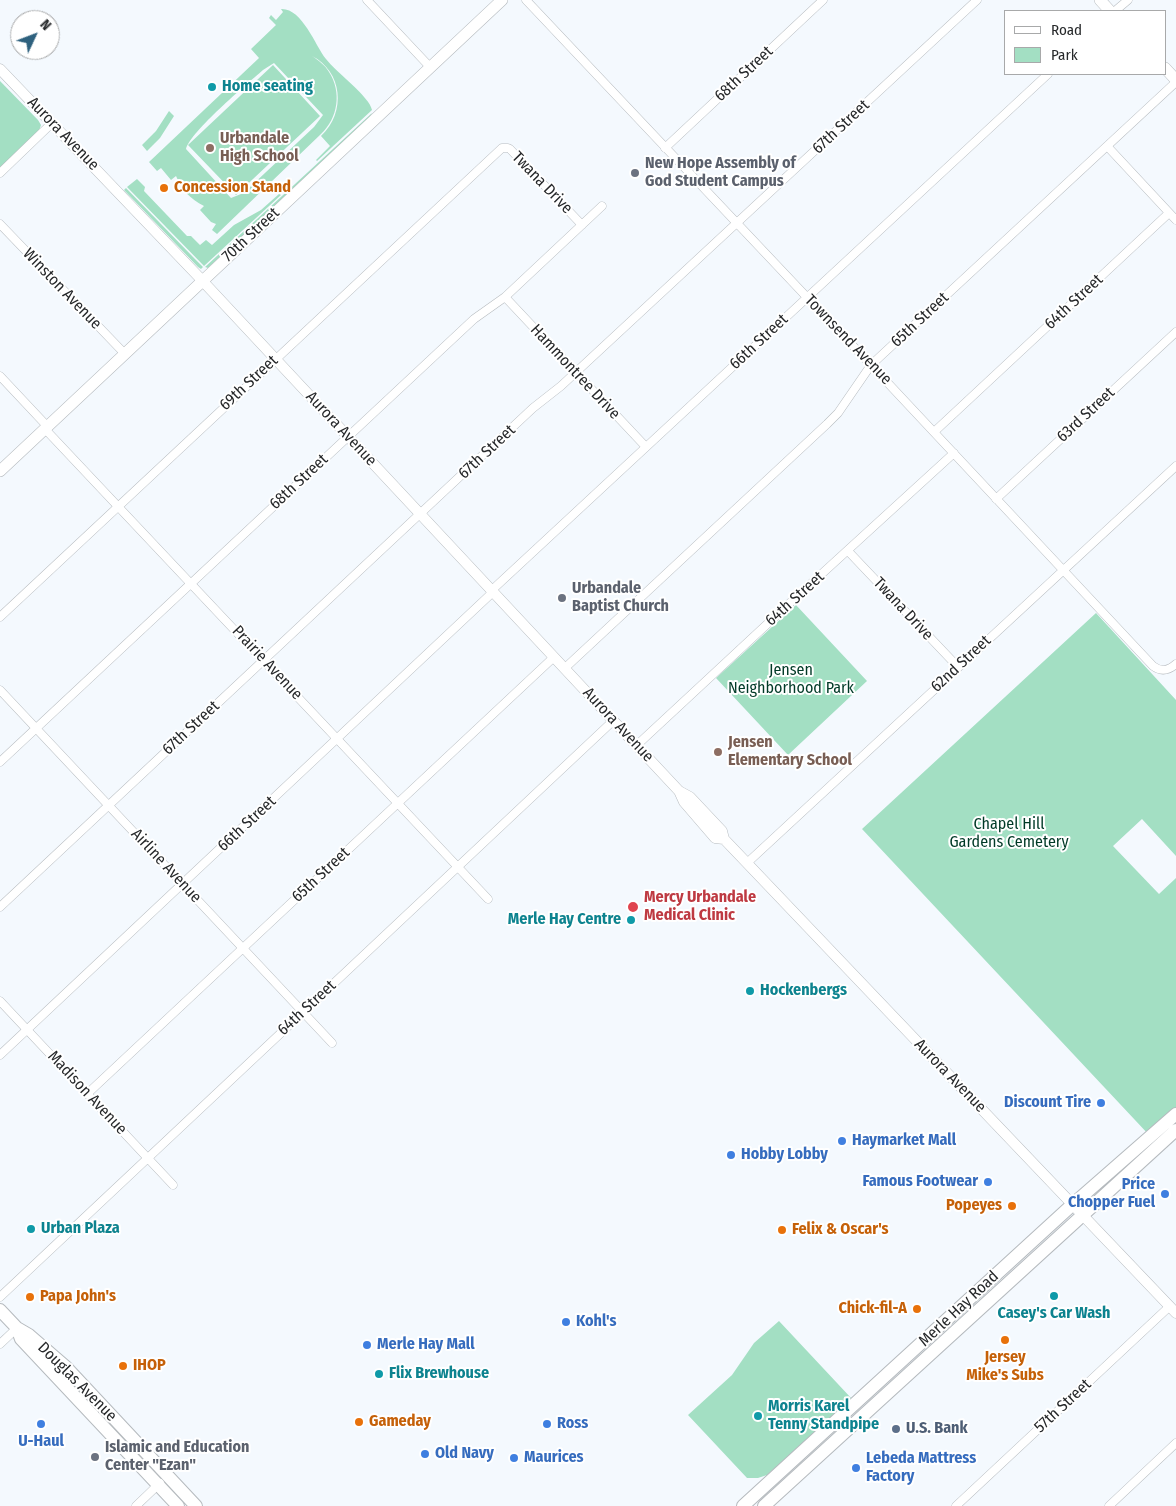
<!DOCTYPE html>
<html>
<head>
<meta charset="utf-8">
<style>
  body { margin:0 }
  #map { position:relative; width:1176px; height:1506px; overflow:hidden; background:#f4f9fe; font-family:"Fira Sans Condensed",sans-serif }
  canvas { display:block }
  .legend { position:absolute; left:1004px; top:10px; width:162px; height:65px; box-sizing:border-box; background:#fff; border:1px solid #a8a9aa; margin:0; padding:6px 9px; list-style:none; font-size:15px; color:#26282a }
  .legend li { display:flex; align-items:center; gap:10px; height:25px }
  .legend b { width:25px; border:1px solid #a8a9aa }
  .north { position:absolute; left:10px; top:10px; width:50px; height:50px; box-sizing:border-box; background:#fff; border:1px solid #a8a9aa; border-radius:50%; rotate:47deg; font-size:14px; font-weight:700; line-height:20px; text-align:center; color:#26282a }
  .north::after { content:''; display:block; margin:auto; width:18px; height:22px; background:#2e617e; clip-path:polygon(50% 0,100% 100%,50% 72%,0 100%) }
</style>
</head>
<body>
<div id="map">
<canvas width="1176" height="1506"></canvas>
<ul class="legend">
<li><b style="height:6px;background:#fff"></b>Road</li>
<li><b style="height:14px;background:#a3dfc3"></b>Park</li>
</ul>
<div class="north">N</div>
</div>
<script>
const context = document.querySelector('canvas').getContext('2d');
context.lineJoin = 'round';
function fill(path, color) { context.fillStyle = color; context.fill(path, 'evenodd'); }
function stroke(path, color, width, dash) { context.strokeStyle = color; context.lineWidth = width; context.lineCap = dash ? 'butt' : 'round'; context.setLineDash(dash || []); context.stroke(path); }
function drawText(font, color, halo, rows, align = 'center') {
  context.font = font + ' "Fira Sans Condensed",sans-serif'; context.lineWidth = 4; context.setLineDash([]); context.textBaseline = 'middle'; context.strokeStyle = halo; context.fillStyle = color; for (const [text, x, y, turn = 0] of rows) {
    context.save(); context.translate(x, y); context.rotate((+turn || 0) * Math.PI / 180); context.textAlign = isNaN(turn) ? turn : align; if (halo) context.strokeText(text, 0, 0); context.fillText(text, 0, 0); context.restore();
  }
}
fill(new Path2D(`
  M281 9C302 8 315 45 326 59 336 72 370 97 372 110L317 161 316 160 330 146 321 136C347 112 342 71 312 56 318 60 325 65 329 72 342 92 338 118 321 134L217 234 212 230 216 224 211 222 200 210 204 206C190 199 182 190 176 176L171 180 161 168 157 171 149 162 259 58 251 49 276 25 269 18 271 15 276 20 283 12ZM274 63 323 115 314 127 249 188 241 194 231 198 186 149C191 131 246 85 263 70Z
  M273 65 320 116 236 195 188 145Z
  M0 81 38 120 41 125 39 131 0 169Z
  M169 111 174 116 160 138 147 151 142 145 156 131Z
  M372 113 370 117 208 268 205 267Z
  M137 179 145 187 144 191 187 236H191L200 245 206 240 212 245 234 225 261 210 279 194 281 195 204 266 127 187Z
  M126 188 193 257 203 267 201 269 198 267 124 190Z
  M796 605 867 681 788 755 716 678Z
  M1096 613 1176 700V856L1142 819 1113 846 1159 894 1176 878V1113L1150 1136 862 829Z
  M779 1321 852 1399 767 1475 758 1478H747L688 1415 732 1375 754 1343Z`), '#a3dfc3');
const minor = new Path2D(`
  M367 0 430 67
  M526 0 871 365 1153 666C1161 672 1168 671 1176 664
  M1115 11 1128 0
  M1107 146 1176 220
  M665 148 823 0
  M0 173 52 123
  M0 224 124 353
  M505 297 646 447
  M0 376 47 426
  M45 429 488 899
  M934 432 1169 213
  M996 499 1176 332
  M848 551 958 667
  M492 590 1048 74
  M0 617 502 148H508L510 149 582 225
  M565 668 827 424 838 413 871 365 1176 82
  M0 690 332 1043
  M637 745 792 601 954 453
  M0 762 474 319 505 297 602 206
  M747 863 1176 466
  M0 907 533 408 561 386 977 0
  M0 1001 173 1185
  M0 1055 493 592
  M87 1094 554 657
  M0 1297 614 720
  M0 1344 17 1328
  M136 1506 160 1483
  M956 1506 1170 1306
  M1109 1506 1176 1443`);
const tertiary = new Path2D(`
  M0 69 197 275 679 791 690 797 722 831 724 839 1176 1313
  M679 791 684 802 715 838 724 839`);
const secondary = new Path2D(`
  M1100 0 1110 11
  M1165 68 1176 80
  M0 471 502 0`);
const primary = new Path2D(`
  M0 1310 17 1328 29 1335 66 1367 196 1506
  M17 1328 21 1339 178 1506
  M743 1506 1072 1205 1176 1114
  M764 1506 1176 1130`);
stroke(minor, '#b5babe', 9);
stroke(tertiary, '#b5babe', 11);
stroke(secondary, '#b5babe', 12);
stroke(primary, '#b5babe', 14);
stroke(minor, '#fff', 8);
stroke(tertiary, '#fff', 10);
stroke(secondary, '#fff', 11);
stroke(primary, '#fff', 12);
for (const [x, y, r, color] of [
  [212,87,5,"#0f9aa8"],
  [210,148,5,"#8d6e63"],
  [635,173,5,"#6b7280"],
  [164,188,5,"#e8710a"],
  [562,598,5,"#6b7280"],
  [718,752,5,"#8d6e63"],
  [633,907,6,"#e0444e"],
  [631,920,5,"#0f9aa8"],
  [750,991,5,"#0f9aa8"],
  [1101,1103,5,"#3f7fe0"],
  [842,1141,5,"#3f7fe0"],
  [731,1155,5,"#3f7fe0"],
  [988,1182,5,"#3f7fe0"],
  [1165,1194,5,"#3f7fe0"],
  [1012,1206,5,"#e8710a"],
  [31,1229,5,"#0f9aa8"],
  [782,1230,5,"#e8710a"],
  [1054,1296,5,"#0f9aa8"],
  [30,1297,5,"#e8710a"],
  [917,1309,5,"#e8710a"],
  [566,1322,5,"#3f7fe0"],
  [1005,1340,5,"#e8710a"],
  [367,1345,5,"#3f7fe0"],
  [123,1366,5,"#e8710a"],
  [379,1374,5,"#0f9aa8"],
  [758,1416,5,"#0f9aa8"],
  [359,1422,5,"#e8710a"],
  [41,1424,5,"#3f7fe0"],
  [547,1424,5,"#3f7fe0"],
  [896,1429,5,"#5c6f8a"],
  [425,1454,5,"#3f7fe0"],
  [95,1457,5,"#6b7280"],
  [514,1458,5,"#3f7fe0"],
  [856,1468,5,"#3f7fe0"]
]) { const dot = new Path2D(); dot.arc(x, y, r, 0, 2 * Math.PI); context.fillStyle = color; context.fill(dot); stroke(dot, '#fff', 2); }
drawText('16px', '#26282a', '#fff', [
  ["68th Street",744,74,-43],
  ["67th Street",841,127,-43],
  ["Aurora Avenue",63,134,46],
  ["Twana Drive",542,183,46],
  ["70th Street",251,235,-43],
  ["Winston Avenue",62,289,46],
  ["64th Street",1074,302,-43],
  ["65th Street",920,320,-43],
  ["Townsend Avenue",848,340,46],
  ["66th Street",759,342,-43],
  ["Hammontree Drive",575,372,47],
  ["69th Street",249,383,-43],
  ["63rd Street",1086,415,-43],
  ["Aurora Avenue",341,429,47],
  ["67th Street",487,452,-43],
  ["68th Street",299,482,-43],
  ["64th Street",795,599,-42],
  ["Twana Drive",903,609,47],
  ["Prairie Avenue",267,663,47],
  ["62nd Street",961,664,-43],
  ["Aurora Avenue",618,725,47],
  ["67th Street",191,728,-43],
  ["66th Street",247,824,-43],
  ["Airline Avenue",166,866,47],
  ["65th Street",321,875,-43],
  ["64th Street",307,1008,-43],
  ["Aurora Avenue",950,1076,46],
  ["Madison Avenue",87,1093,47],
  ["Merle Hay Road",959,1309,-43],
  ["Douglas Avenue",77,1382,45],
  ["57th Street",1063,1406,-43]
]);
drawText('bold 16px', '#0d838f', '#fff', [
  ["Home seating",222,87],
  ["Merle Hay Centre",621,920,"right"],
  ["Hockenbergs",760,991],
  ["Urban Plaza",41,1229],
  ["Casey's Car Wash",1054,1314,"center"],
  ["Flix Brewhouse",389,1374],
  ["Morris Karel",768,1407],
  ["Tenny Standpipe",768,1425]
], 'left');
drawText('bold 16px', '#785e54', '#fff', [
  ["Urbandale",220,139],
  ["High School",220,157],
  ["Jensen",728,743],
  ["Elementary School",728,761]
], 'left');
drawText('bold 16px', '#5b616d', '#fff', [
  ["New Hope Assembly of",645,164],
  ["God Student Campus",645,182],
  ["Urbandale",572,589],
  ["Baptist Church",572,607],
  ["Islamic and Education",105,1448],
  ["Center \"Ezan\"",105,1466]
], 'left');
drawText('bold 16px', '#c56008', '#fff', [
  ["Concession Stand",174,188],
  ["Popeyes",1002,1206,"right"],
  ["Felix & Oscar's",792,1230],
  ["Papa John's",40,1297],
  ["Chick-fil-A",907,1309,"right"],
  ["Jersey",1005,1358,"center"],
  ["Mike's Subs",1005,1376,"center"],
  ["IHOP",133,1366],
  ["Gameday",369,1422]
], 'left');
drawText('16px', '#003a27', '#fff', [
  ["Jensen",791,671],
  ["Neighborhood Park",791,689],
  ["Chapel Hill",1009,825],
  ["Gardens Cemetery",1009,843]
]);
drawText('bold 16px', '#be3a42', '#fff', [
  ["Mercy Urbandale",644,898],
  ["Medical Clinic",644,916]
], 'left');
drawText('bold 16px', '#366cbe', '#fff', [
  ["Discount Tire",1091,1103,"right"],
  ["Haymarket Mall",852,1141],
  ["Hobby Lobby",741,1155],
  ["Famous Footwear",978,1182,"right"],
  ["Price",1155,1185,"right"],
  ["Chopper Fuel",1155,1203,"right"],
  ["Kohl's",576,1322],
  ["Merle Hay Mall",377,1345],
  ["Ross",557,1424],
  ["U-Haul",41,1442,"center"],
  ["Old Navy",435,1454],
  ["Maurices",524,1458],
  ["Lebeda Mattress",866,1459],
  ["Factory",866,1477]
], 'left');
drawText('bold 16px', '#4e5e75', '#fff', [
  ["U.S. Bank",906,1429]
], 'left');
</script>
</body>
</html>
